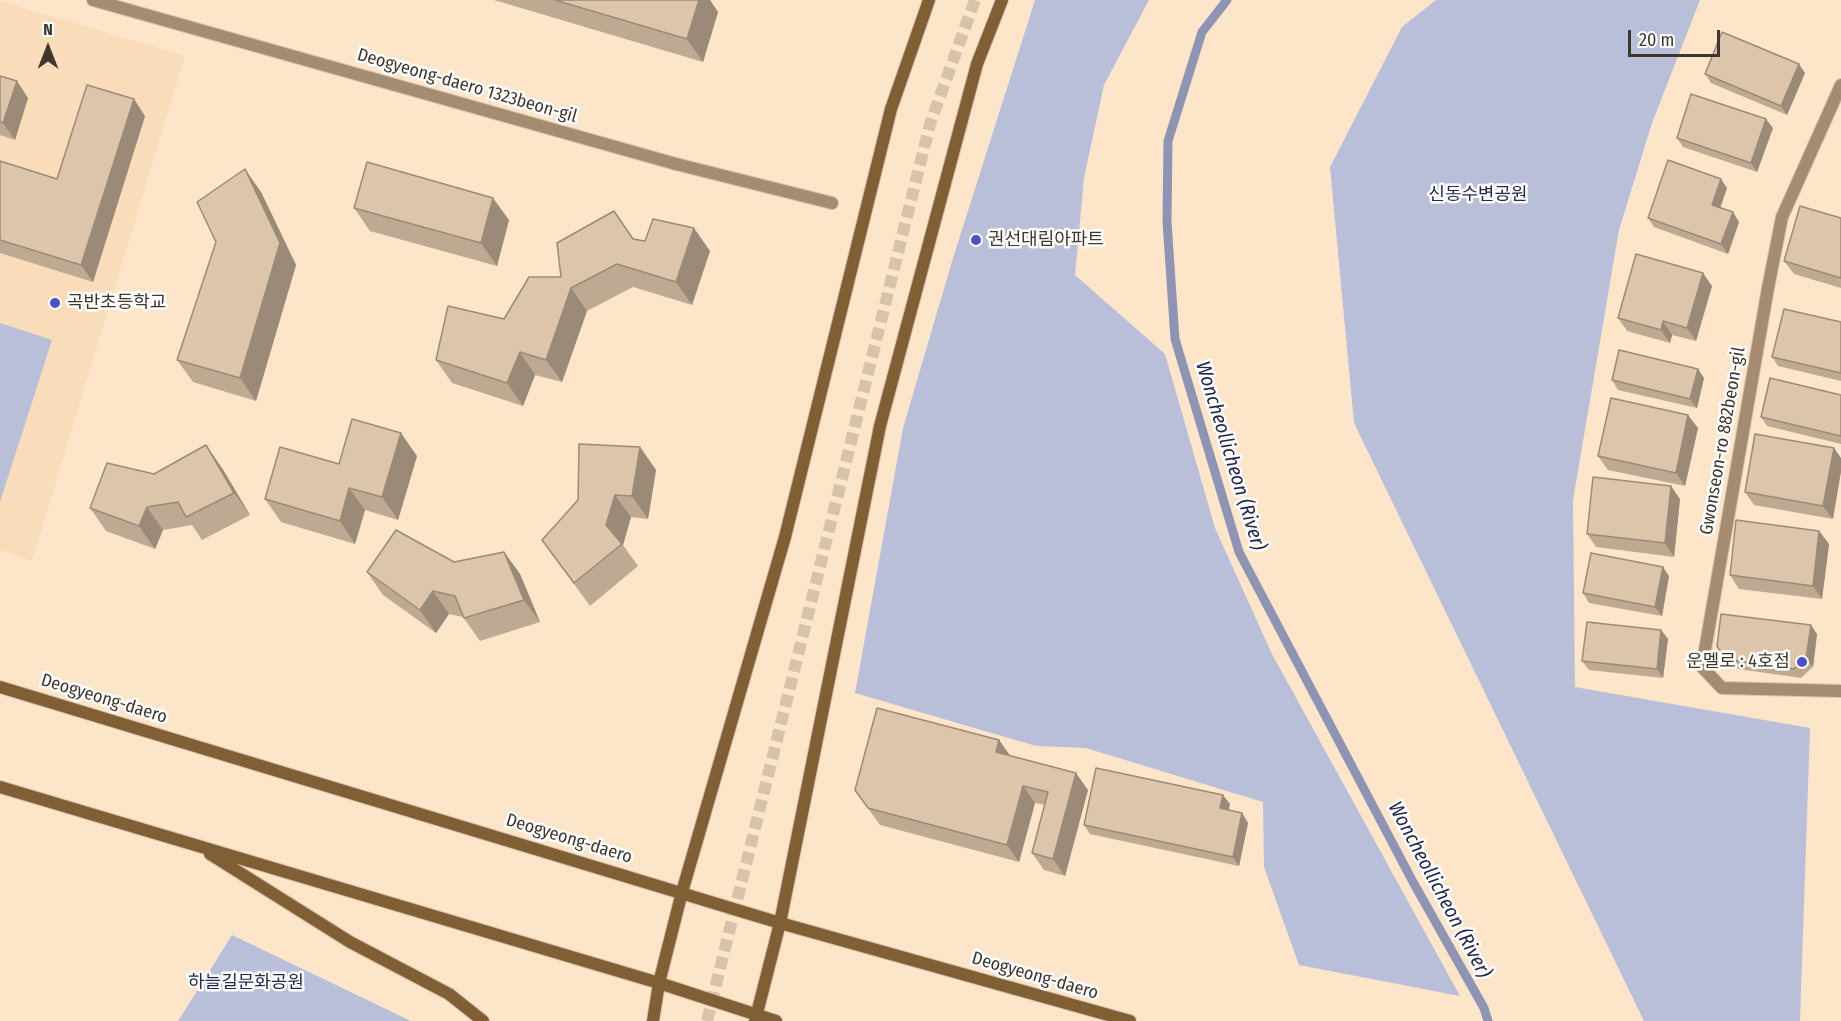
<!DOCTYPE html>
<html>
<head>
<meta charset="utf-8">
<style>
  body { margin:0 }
  #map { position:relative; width:1841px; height:1021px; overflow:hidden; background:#fde5ca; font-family:"Fira Sans Condensed",sans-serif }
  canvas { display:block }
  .north { position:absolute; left:18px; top:18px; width:60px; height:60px; -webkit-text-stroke:4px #fff; paint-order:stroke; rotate:0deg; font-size:16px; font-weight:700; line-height:24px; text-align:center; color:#40372c }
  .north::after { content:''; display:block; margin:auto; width:21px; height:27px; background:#40372c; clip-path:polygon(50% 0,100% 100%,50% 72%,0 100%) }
  .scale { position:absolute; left:1628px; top:30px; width:92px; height:27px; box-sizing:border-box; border:3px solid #40372c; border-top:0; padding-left:8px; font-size:18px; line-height:21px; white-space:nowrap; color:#40372c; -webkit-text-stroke:4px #fff; paint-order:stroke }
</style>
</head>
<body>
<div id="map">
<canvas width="1841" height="1021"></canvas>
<div class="north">N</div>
<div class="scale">20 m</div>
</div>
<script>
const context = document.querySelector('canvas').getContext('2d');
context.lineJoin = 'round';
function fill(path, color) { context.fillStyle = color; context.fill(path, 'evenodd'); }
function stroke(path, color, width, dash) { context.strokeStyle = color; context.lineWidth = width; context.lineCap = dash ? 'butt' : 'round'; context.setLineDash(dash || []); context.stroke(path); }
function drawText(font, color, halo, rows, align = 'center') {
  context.font = font + ' "Fira Sans Condensed","Noto Sans KR",sans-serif'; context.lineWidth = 5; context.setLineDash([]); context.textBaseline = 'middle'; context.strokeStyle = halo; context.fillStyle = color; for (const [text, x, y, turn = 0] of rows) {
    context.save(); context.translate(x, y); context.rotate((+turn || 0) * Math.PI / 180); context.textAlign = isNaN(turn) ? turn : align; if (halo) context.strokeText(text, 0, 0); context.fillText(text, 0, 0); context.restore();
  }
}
fill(new Path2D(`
  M0 1 185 56 32 561 0 550Z`), '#f9dcba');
fill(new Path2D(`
  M1035 0H1149L1104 85 1084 178 1075 275 1165 354 1215 528 1272 654 1460 996 1299 965 1264 867 1263 802 1086 748 1036 746 855 693 903 428 953 258Z
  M1436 0H1700L1652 123 1619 230 1573 500 1575 687 1810 728 1800 1021H1644L1354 423 1330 167 1402 27Z
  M0 323 52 340 0 502Z
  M232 935 411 1021H178Z`), '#b9bfd9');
stroke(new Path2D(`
  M1227 0 1202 32 1168 141 1167 222 1175 339 1239 552 1413 882 1484 1008 1488 1021`), '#8e95b4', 9);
stroke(new Path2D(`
  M707 1021 930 124 975 0`), '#d7c2aa', 12, [12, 6]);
const pedestrian = new Path2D(`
  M676 164 832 203`);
const minor = new Path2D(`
  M93 0 676 164
  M1841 85 1782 217 1768 288 1702 667 1722 688 1841 691`);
const secondary = new Path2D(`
  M0 687 780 923 1130 1021
  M0 787 659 983 776 1021
  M210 854 350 942 449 994 483 1021
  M653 1021 659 983 682 892 785 537 891 109 929 0
  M755 1021 780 923 880 426 977 64 1002 0`);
stroke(pedestrian, '#d7c2aa', 14);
stroke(minor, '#d7c2aa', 14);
stroke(secondary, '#d7c2aa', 14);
stroke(pedestrian, '#a38c71', 12);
stroke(minor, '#a38c71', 12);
stroke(secondary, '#805f35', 12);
fill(new Path2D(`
  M494 0H710L718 12 703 62Z
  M1805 73 1787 115 1711 83 1705 74Z
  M0 76 28 98 15 140 0 135Z
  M145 116 93 282 0 253V161L57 179Z
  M1773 128 1757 172 1683 147 1677 138Z
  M1727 188 1720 208 1739 222 1728 254 1654 227 1648 218Z
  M261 192 296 265 256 401 193 382 177 360Z
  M354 208 509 220 497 266 370 231Z
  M1841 218V288L1794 274 1784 261Z
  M634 239 710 251 692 305 633 287 587 311 562 382 535 375 523 406 452 383 436 360 504 319 561 277Z
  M1712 286 1696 341 1672 335 1670 343 1627 331 1618 318Z
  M1841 322V381L1778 366 1772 357Z
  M1704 378 1697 408 1618 390 1612 380Z
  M1841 395V444L1767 426 1761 417Z
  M1698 428 1685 486 1608 470 1598 456Z
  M640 447 656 470 648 519 631 517 623 545 638 566 590 606 542 540 578 500Z
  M1834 448 1833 519 1754 505 1745 492Z
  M417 456 398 520 365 510 355 544 281 522 265 499 339 464Z
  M222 468 250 515 202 540 192 525 163 530 155 549 106 531 90 508 154 474Z
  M1680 499 1674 557 1596 547 1587 534Z
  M1819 531 1829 544 1822 599 1739 589 1730 575Z
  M504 552 520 574 540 622 480 641 463 617 449 614 436 633 383 595 367 572 454 562Z
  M1669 576 1662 616 1589 603 1583 593Z
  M1661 630 1668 639 1663 678 1589 670 1582 661Z
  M1817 634 1813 667 1801 678 1732 668 1717 646Z
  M999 740 1010 756 1088 790 1065 876 1044 870 1032 853 1045 805 1035 803 1019 862 880 825 855 790Z
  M1230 804 1228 810 1242 813 1248 823 1239 866 1090 834 1084 825Z`), '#bea993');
fill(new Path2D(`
  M699 0H710L718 12 703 62 687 39Z
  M1799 64 1805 73 1787 115 1781 106Z
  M17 81 28 98 15 140 3 123Z
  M134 99 145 116 93 282 81 265Z
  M1766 119 1773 128 1757 172 1751 163Z
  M245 169 261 192 296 265 256 401 240 378Z
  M1721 179 1727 188 1718 214 1712 205Z
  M493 198 509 220 497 266 481 243Z
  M1733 212 1739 222 1728 254 1721 244Z
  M694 228 710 251 692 305 676 282Z
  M1703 273 1712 286 1696 341 1687 328Z
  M571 288 587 311 562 382 546 360Z
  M1663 321 1672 335 1670 343 1661 330Z
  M520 352 535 375 523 406 507 383Z
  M1698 369 1704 378 1697 408 1690 399Z
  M1688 415 1698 428 1685 486 1676 473Z
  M401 433 417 456 398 520 382 497Z
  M206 445 222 468 250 515 234 493Z
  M640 447 656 470 648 519 632 496Z
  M1834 448 1841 458V472L1833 519 1823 506Z
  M1671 486 1680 499 1674 557 1665 543Z
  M349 488 365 510 355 544 340 521Z
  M615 495 631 517 623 545 606 525Z
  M147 507 163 530 155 549 139 526Z
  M1819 531 1829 544 1822 599 1813 586Z
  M504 552 520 574 540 622 524 600Z
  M1663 567 1669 576 1662 616 1655 607Z
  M433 591 449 614 436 633 420 610Z
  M1811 625 1817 634 1813 667 1806 658Z
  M1661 630 1668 639 1663 678 1657 669Z
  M999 740 1011 757 996 752Z
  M1076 773 1088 790 1065 876 1053 859Z
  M1023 786 1035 803 1019 862 1007 845Z
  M1223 795 1230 804 1227 817 1220 808Z
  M1242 813 1248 823 1239 866 1233 857Z`), '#9b8a78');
const building = new Path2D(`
  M555 0H699L687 39Z
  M1722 32 1799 64 1781 106 1705 74Z
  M0 76 17 81 3 123 0 122Z
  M87 85 134 99 81 265 0 240V161L57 179Z
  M1691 94 1766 119 1751 163 1677 138Z
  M1668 160 1721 179 1712 205 1733 212 1721 244 1648 218Z
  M367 162 493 198 481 243 354 208Z
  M245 169 280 243 240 378 177 360 216 242 197 202Z
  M1800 206 1841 218V278L1784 261Z
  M614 211 633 239 645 241 653 219 694 228 676 282 617 264 571 288 546 360 520 352 507 383 436 360 448 306 504 319 529 277H561L557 243Z
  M1636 254 1703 273 1687 328 1663 321 1661 330 1618 318Z
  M1784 309 1841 322V373L1772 357Z
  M1619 350 1698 369 1690 399 1612 380Z
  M1770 378 1841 395V436L1761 417Z
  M1611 398 1688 415 1676 473 1598 456Z
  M352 419 401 433 382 497 349 488 340 521 265 499 280 447 339 464Z
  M1755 434 1834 448 1823 506 1745 492Z
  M579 444 640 447 632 496 615 495 606 525 622 544 574 583 542 540 578 500Z
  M206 445 234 493 186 517 178 502 147 507 139 526 90 508 107 463 154 474Z
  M1593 477 1671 486 1665 543 1587 534Z
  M1736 520 1819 531 1813 586 1730 575Z
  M396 530 454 562 504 552 524 600 464 618 455 596 433 591 420 610 367 572Z
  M1591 553 1663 567 1655 607 1583 593Z
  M1721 614 1811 625 1806 658 1794 669 1725 659 1717 646Z
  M1587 622 1661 630 1657 669 1582 661Z
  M877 708 999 740 996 752 1076 773 1053 859 1032 853 1048 792 1023 786 1007 845 868 808 855 790Z
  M1096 768 1223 795 1220 808 1242 813 1233 857 1084 825Z`);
fill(building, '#ddc5ab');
stroke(building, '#9b8a78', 1.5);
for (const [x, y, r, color] of [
  [976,240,6,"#4b51c6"],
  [55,303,6,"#4b51c6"],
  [1802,662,6,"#4b51c6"]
]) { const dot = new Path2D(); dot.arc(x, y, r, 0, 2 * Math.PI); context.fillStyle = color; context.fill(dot); stroke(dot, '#fff', 2); }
drawText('18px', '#40372c', '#fff', [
  ["Deogyeong-daero 1323beon-gil",467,86,16],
  ["Gwonseon-ro 882beon-gil",1723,441,-80],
  ["Deogyeong-daero",104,699,17],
  ["Deogyeong-daero",569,839,17],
  ["Deogyeong-daero",1035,976,16]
]);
drawText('18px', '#232852', '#fff', [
  ["신동수변공원",1478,195],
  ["하늘길문화공원",246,983]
]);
drawText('18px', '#40372c', '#fff', [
  ["권선대림아파트",988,240],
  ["곡반초등학교",67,303],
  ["운멜로 : 4호점",1790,662,"right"]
], 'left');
drawText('italic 20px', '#222852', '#fff', [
  ["Woncheollicheon (River)",1230,456,73],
  ["Woncheollicheon (River)",1439,890,62]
]);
</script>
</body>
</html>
